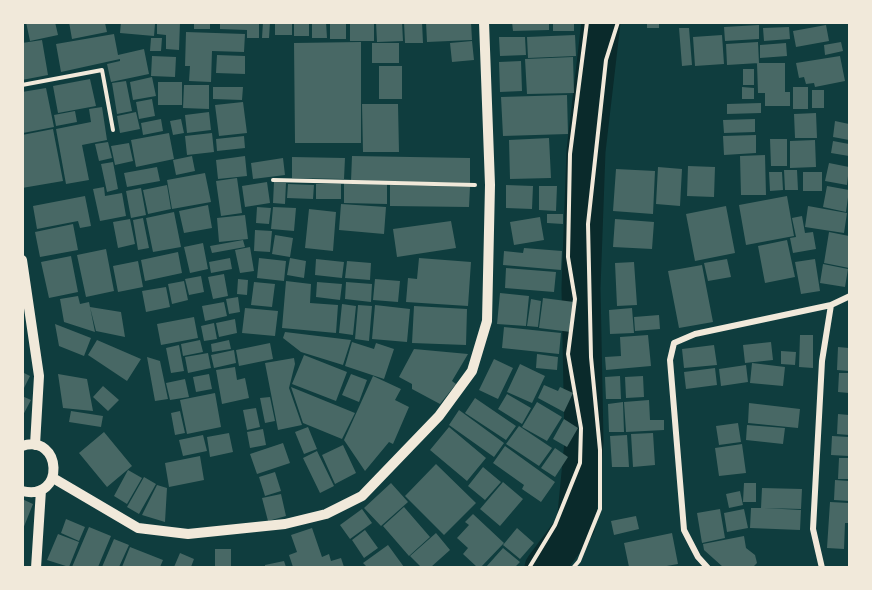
<!DOCTYPE html>
<html>
<head>
<meta charset="utf-8">
<style>
  body { margin:0 }
  #map { position:relative; width:872px; height:590px; overflow:hidden; background:#0f3d3e; font-family:Barlow,sans-serif }
  canvas { display:block }
  .frame { position:absolute; inset:0; border:24px solid #f1e9da; pointer-events:none }
</style>
</head>
<body>
<div id="map">
<canvas width="872" height="590"></canvas>
<div class="frame"></div>
</div>
<script>
const context = document.querySelector('canvas').getContext('2d');
context.lineJoin = 'round';
function stroke(path, color, width, dash) { context.strokeStyle = color; context.lineWidth = width; context.lineCap = dash ? 'butt' : 'round'; context.setLineDash(dash || []); context.stroke(path); }
function fill(path, color) { context.fillStyle = color; context.fill(path, 'evenodd'); }
stroke(new Path2D(`
  M544 568 576 525 584 442 581 288 586 151 601 22`), '#0a2a2b', 39);
fill(new Path2D(`
  M26 22H55L58 35 30 41Z
  M69 22 105 23 107 32 72 39Z
  M121 22 155 24 154 36 120 33Z
  M157 22H180L179 50 166 49V35L157 34Z
  M194 22H210V29H194Z
  M220 22H259V38H247V30L220 29Z
  M263 22H270L269 38H262Z
  M275 22H292V35H275Z
  M294 22H309V36H294Z
  M312 22H326L327 38H312Z
  M330 22H346V39H330Z
  M350 22H374V41H350Z
  M376 22H402L403 41 377 42Z
  M404 22H422L423 43H405Z
  M426 22H471L472 40 427 42Z
  M512 22H549V30L513 31Z
  M553 22H574V31H553Z
  M647 22H659V28H647Z
  M759 25V39L725 41 724 27Z
  M826 25 829 41 796 47 793 31Z
  M789 27 790 39 764 41 763 28Z
  M679 28H689L692 65 682 66Z
  M186 32 245 34 244 52 212 51 211 82 189 81 190 66H185Z
  M114 34 118 55 144 49 149 74 111 82 107 64 120 61V59L61 72 56 44Z
  M575 35 576 56 528 58 527 37Z
  M722 35 724 64 695 66 693 37Z
  M499 37H525L526 55 500 56Z
  M151 38H162L161 51H150Z
  M42 40 48 75 22 80V43Z
  M472 41 474 60 452 62 450 43Z
  M361 42V143H295L294 43Z
  M758 42 759 63 727 65 726 44Z
  M841 42 843 51 825 55 824 45Z
  M372 43H399V63H372Z
  M786 43 787 56 760 58V45Z
  M217 55 245 56V74L216 73Z
  M152 56 176 57 175 77 151 76Z
  M840 56 845 81 815 87 814 83 806 84 804 77 799 78 796 63Z
  M573 57 574 93 527 94 525 59Z
  M521 61 522 91 500 92 499 62Z
  M757 63H785V92H790V106H765V93H758Z
  M379 66H402V99H379Z
  M743 69H754V85H743Z
  M152 77 156 96 133 100 130 82Z
  M90 79 96 106 58 113 53 86Z
  M126 81 132 111 117 114 112 83Z
  M158 82H182V105H158Z
  M184 85H209V109L183 108Z
  M213 87H243L242 100 213 99Z
  M742 87 754 88V99H742Z
  M793 87H808V109H793Z
  M46 88 54 127 23 133 22 92Z
  M812 90H824V108H812Z
  M567 95 568 134 503 136 501 97Z
  M152 99 155 116 139 119 136 102Z
  M243 102 247 133 219 136 215 105Z
  M761 103V113L727 114V104Z
  M362 104H398L399 152H363Z
  M102 107 107 140 82 145 89 180 66 184 56 129 91 122 89 109Z
  M75 111 77 122 56 126 54 115Z
  M136 112 140 129 120 133 117 116Z
  M209 112 211 130 187 133 185 115Z
  M816 113 817 138H795L794 114Z
  M161 119 163 131 143 135 141 123Z
  M181 119 184 133 173 135 170 121Z
  M755 119V132L724 133 723 120Z
  M835 121 849 124V140L833 137Z
  M53 129 63 181 22 188V135Z
  M169 133 174 159 136 167 131 140Z
  M212 133 214 152 187 155 185 136Z
  M756 135V153L724 155 723 136Z
  M244 136 245 148 217 151 216 139Z
  M549 138 551 178 510 179 509 140Z
  M770 139H787V166H771Z
  M815 140 816 167 790 168V141Z
  M833 141 849 144V156L831 153Z
  M108 142 112 158 99 161 95 144Z
  M129 143 133 161 115 165 111 146Z
  M765 155 766 195H741L740 156Z
  M192 156 195 171 176 175 173 160Z
  M245 156 247 176 218 179 216 160Z
  M352 156 470 158V183L351 181Z
  M292 157 345 158 344 179 292 178Z
  M283 158 285 175 253 179 251 163Z
  M113 162 118 189 107 192 101 164Z
  M829 163 849 167 847 185 825 181Z
  M688 166 715 167 714 197 687 196Z
  M157 167 160 181 127 187 124 173Z
  M658 167 682 169 680 206 656 204Z
  M616 169 655 171 653 214 613 211Z
  M784 170H797L798 190H785Z
  M769 172H782L783 190 770 191Z
  M803 172H822V191H803Z
  M205 173 211 202 172 209 167 180Z
  M237 178 242 213 221 216 216 181Z
  M267 182 270 203 245 207 242 186Z
  M274 182 286 183 285 204 273 203Z
  M344 183 387 184V204L344 203Z
  M288 184 314 185 313 199 287 198Z
  M316 184H341V199H316Z
  M167 185 171 209 148 214 143 190Z
  M390 185 470 187 469 207 390 206Z
  M506 185 533 186 532 209 506 208Z
  M539 186H557L556 211 539 210Z
  M827 186 849 190 846 212 823 207Z
  M104 187 105 196 122 193 126 216 100 221 93 189Z
  M141 188 146 215 131 218 126 191Z
  M85 196 91 226 80 228 78 221 37 229 33 206Z
  M787 196 794 236 746 245 739 205Z
  M341 204 386 207 384 234 339 230Z
  M208 205 212 228 184 233 179 211Z
  M726 206 735 253 695 261 686 214Z
  M808 206 847 213 844 233 805 227Z
  M257 207 271 208 269 224 256 223Z
  M273 207 296 208 294 231 271 229Z
  M309 209 336 212 333 251 305 248Z
  M174 212 181 247 153 252 146 218Z
  M547 214H563V224L547 223Z
  M245 215 248 239 219 242 217 218Z
  M802 216 805 233 813 232 816 249 793 253 790 238 796 237 792 218Z
  M540 217 544 240 514 245 510 222Z
  M143 218 149 248 138 250 133 220Z
  M130 219 135 244 118 248 113 222Z
  M615 219 654 222 652 249 613 247Z
  M451 221 456 248 397 257 393 229Z
  M73 224 78 250 40 257 35 232Z
  M255 230 272 231 270 252 254 251Z
  M829 232 849 236V268L824 263Z
  M275 235 293 238 290 257 272 254Z
  M243 240 245 247 212 253 210 246Z
  M787 240 795 277 765 283 758 246Z
  M203 243 208 269 190 273 184 247Z
  M250 247 254 271 240 273 235 250Z
  M524 248 562 251 561 270 503 265 504 251 523 253Z
  M106 249 114 291 86 297 77 255Z
  M178 252 182 273 145 281 141 260Z
  M71 256 78 292 49 298 41 262Z
  M230 258 232 269 211 273 209 262Z
  M259 258 286 261 284 281 257 278Z
  M290 258 306 261 304 278 287 275Z
  M419 258 471 262 468 306 406 302 408 278 417 279Z
  M316 259 344 262 342 278 315 275Z
  M727 259 731 277 708 281 704 263Z
  M815 259 820 291 801 294 795 262Z
  M138 261 143 287 118 292 113 266Z
  M347 261 371 263 370 280 345 278Z
  M634 262 637 305 617 306 615 263Z
  M823 264 848 269 845 287 820 283Z
  M702 265 713 322 679 328 668 271Z
  M506 268 556 272 554 292 505 288Z
  M224 274 228 296 213 299 208 277Z
  M201 276 204 292 189 295 185 279Z
  M238 279 248 280 247 295 237 294Z
  M375 279 400 281 398 302 373 300Z
  M184 281 188 300 172 304 168 284Z
  M286 281 311 284 310 303 338 305 336 333 282 328Z
  M254 282 275 284 272 307 251 305Z
  M317 282 342 284 340 300 316 297Z
  M346 282 372 284 371 302 345 299Z
  M166 287 170 307 146 312 142 291Z
  M500 293 529 296 526 326 497 324Z
  M78 296 80 304 89 302 95 332 64 322 60 299Z
  M238 297 240 312 229 314 226 299Z
  M543 298 574 302 571 332 539 328Z
  M531 299 541 301 538 327 527 326Z
  M224 302 227 316 205 321 202 306Z
  M342 304 356 306 353 335 339 333Z
  M358 305 372 306 369 341 355 339Z
  M375 305 410 309 407 342 372 339Z
  M414 306 467 309 466 345 412 343Z
  M90 307 121 312 125 337 96 331Z
  M245 308 278 311 275 336 242 333Z
  M632 308 634 333 610 334 609 310Z
  M659 315 660 329 635 331 634 317Z
  M194 317 198 338 161 345 157 324Z
  M235 319 237 333 219 337 216 323Z
  M214 323 217 339 204 341 201 326Z
  M55 324 91 338 84 356 59 346Z
  M504 327 561 333 559 354 502 348Z
  M285 332 351 340 343 365 301 352 283 338Z
  M648 335 651 366 606 370 605 357 621 356 620 337Z
  M800 335H813V368L799 367Z
  M97 340 141 359 127 381 88 355Z
  M200 340 203 352 183 356 181 344Z
  M229 340 231 349 212 352 211 344Z
  M352 342 374 349 376 343 394 349 384 379 345 366Z
  M771 342 773 360 745 363 743 345Z
  M270 343 273 359 239 366 236 350Z
  M179 345 184 371 171 373 166 348Z
  M714 345 717 365 684 368 682 349Z
  M838 347 849 348V371L837 370Z
  M414 349 468 354 452 381 456 384 440 404 412 389V384L399 377Z
  M234 350 236 363 214 368 211 355Z
  M781 351 796 352 795 365 781 364Z
  M208 353 211 368 188 373 185 357Z
  M537 354 558 357 557 370 536 368Z
  M304 355 347 372 336 401 292 384Z
  M147 357 160 361 168 399 155 401Z
  M294 358 295 364 289 388 302 425 278 430 265 363Z
  M494 359 513 368 498 399 479 390Z
  M752 363 785 367 783 386 750 383Z
  M520 364 545 376 532 403 507 392Z
  M746 365 748 382 721 386 719 369Z
  M235 367 237 380 245 378 249 398 222 404 216 370Z
  M715 368 717 385 686 389 684 372Z
  M22 372 30 376 22 392Z
  M839 373H849V393L838 392Z
  M58 374 87 379 93 411 63 408Z
  M209 374 212 389 196 392 193 377Z
  M351 374 367 380 359 402 342 395Z
  M373 376 401 389 395 400 409 407 393 444 389 442 365 471 344 440Z
  M620 376 621 399H606L605 377Z
  M643 376 644 397 626 398 625 377Z
  M185 379 189 397 170 400 166 383Z
  M544 385 558 391 560 387 573 393 564 412 538 398Z
  M103 386 119 400 108 411 93 397Z
  M291 387 355 413 342 439 303 423Z
  M215 393 221 427 187 434 180 400Z
  M507 394 531 408 522 424 498 409Z
  M22 396 31 400 22 417Z
  M270 397 275 421 265 423 260 398Z
  M475 398 516 426 506 440 465 413Z
  M649 400 650 420H664V430L626 432 624 402Z
  M537 402 562 417 547 441 522 427Z
  M623 402 624 432H609L608 404Z
  M749 403 800 409 798 428 748 423Z
  M256 408 260 427 247 430 243 410Z
  M459 410 504 443 494 457 449 425Z
  M71 411 103 416 101 427 69 422Z
  M180 411 185 433 175 435 171 413Z
  M838 414 849 415V435L837 434Z
  M564 419 578 428 567 447 553 439Z
  M738 423 741 442 719 445 716 426Z
  M747 425 785 428 783 444 746 440Z
  M519 426 552 448 539 466 506 444Z
  M308 427 317 449 304 454 295 432Z
  M449 427 486 458 467 481 430 450Z
  M263 429 266 445 250 448 247 432Z
  M104 432 132 466 107 487 79 453Z
  M229 433 233 452 210 457 207 437Z
  M653 433 655 465 633 467 631 434Z
  M203 435 207 451 183 456 179 440Z
  M627 435 629 467H612L610 436Z
  M832 436 849 437V456L831 455Z
  M283 443 290 463 257 474 250 454Z
  M742 444 746 473 719 476 715 448Z
  M343 445 356 473 335 484 322 455Z
  M505 446 555 482 541 502 522 489 524 485 493 463Z
  M555 448 568 457 555 477 541 468Z
  M317 451 334 486 320 493 303 458Z
  M200 456 204 480 169 487 165 463Z
  M839 458H849V479H838Z
  M436 464 476 503 444 535 405 496Z
  M483 467 501 482 485 500 468 486Z
  M128 470 142 478 127 504 114 496Z
  M275 472 281 491 265 496 259 477Z
  M144 477 156 484 139 514 127 507Z
  M835 480 849 481V501L834 500Z
  M503 482 523 499 500 526 480 509Z
  M391 483 408 502 381 526 364 508Z
  M744 483H756V502H743Z
  M157 485 167 488 165 522 142 515Z
  M762 488 802 489 801 509 764 508 801 510 800 530 750 528 751 508H761Z
  M740 491 743 505 729 508 726 494Z
  M281 494 286 516 268 521 262 498Z
  M22 499 33 504 23 529H22Z
  M830 502 849 503V523H845L844 549 827 548Z
  M404 507 430 537 409 556 383 526Z
  M362 509 372 523 350 539 340 525Z
  M720 509 725 538 702 543 697 513Z
  M744 509 748 528 727 532 724 513Z
  M473 514 504 543 481 567H477L463 554 468 548 457 538 469 525 465 522Z
  M636 516 639 529 614 535 611 521Z
  M66 519 85 527 79 541 61 533Z
  M89 527 111 536 98 567H72Z
  M312 528 322 557 329 554 331 561 341 558 344 567H293L289 555 297 552 291 535Z
  M517 528 534 543 520 559 503 545Z
  M365 530 378 548 364 558 352 540Z
  M436 533 450 550 431 567H421L410 556Z
  M672 533 678 564 661 567H629L624 543Z
  M58 534 79 542 69 567 47 560Z
  M744 536 746 548 755 555 757 563 753 567H723L704 550 703 544Z
  M114 539 129 545 119 567H102Z
  M388 545 404 567H367L363 563Z
  M130 547 163 560 160 567H122Z
  M503 548 520 562 515 567H486Z
  M215 549H231V567H215Z
  M180 553 194 559 191 567H174Z
  M284 561 286 567H265V565Z`), '#486865');
stroke(new Path2D(`
  M22 85 102 70 113 130
  M273 180 475 185
  M529 568 555 525 580 463 581 428 568 354 575 299 568 257 570 154 587 22
  M573 568 579 561 600 509V450L591 357 588 224 606 60 618 22`), '#f1e9da', 4);
stroke(new Path2D(`
  M708 568 698 557 684 530 670 360 674 343 695 334 831 305 850 296
  M822 568 813 529 822 361 831 305`), '#f1e9da', 6);
stroke(new Path2D(`
  M22 260 39 376 35 445
  M22 446C62 433 66 502 22 491
  M53 478 138 528 188 534 285 524 326 514 362 496 439 416 472 371 487 321 490 185 484 22
  M36 568 41 490`), '#f1e9da', 10);
</script>
</body>
</html>
